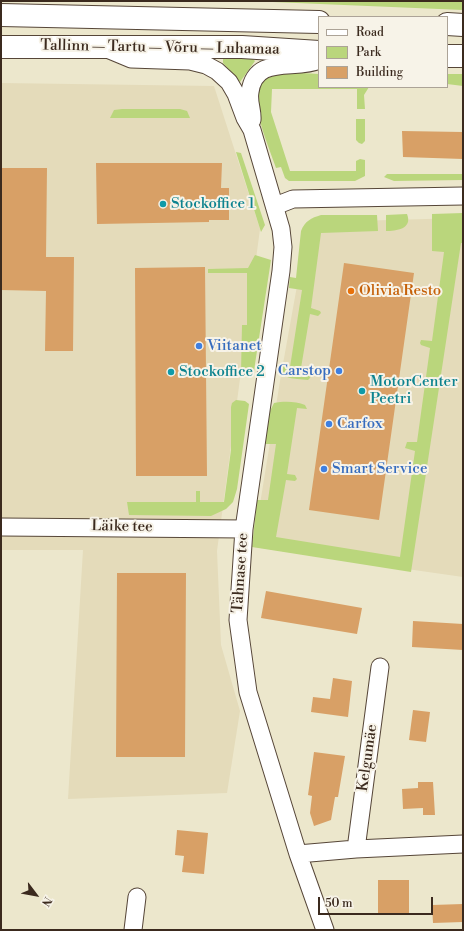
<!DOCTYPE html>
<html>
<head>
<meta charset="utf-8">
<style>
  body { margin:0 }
  #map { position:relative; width:464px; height:931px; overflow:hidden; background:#ece7cc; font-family:"Libre Bodoni",serif }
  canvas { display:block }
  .frame { position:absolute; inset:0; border:2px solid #3b2a1e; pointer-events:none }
  .legend { position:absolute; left:318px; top:16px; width:130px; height:72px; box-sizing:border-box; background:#f7f3e8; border:1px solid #aca397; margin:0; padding:5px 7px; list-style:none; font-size:12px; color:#3b2a1e }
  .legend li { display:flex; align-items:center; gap:8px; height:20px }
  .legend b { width:20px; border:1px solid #aca397 }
  .north { position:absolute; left:16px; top:875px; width:40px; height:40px; -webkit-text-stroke:3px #f7f3e8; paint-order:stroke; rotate:122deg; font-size:11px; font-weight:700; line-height:16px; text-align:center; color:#3b2a1e }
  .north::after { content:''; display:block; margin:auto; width:14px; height:18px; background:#3b2a1e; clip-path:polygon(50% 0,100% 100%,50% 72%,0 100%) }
  .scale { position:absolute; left:318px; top:897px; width:115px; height:18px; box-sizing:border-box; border:2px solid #3b2a1e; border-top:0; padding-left:5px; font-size:12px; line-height:14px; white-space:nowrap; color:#3b2a1e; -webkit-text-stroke:3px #f7f3e8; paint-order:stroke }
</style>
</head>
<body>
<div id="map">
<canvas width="464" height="931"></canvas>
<div class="frame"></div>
<ul class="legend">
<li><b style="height:5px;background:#fff"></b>Road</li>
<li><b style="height:11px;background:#bad67c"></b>Park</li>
<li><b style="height:11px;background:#d8a066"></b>Building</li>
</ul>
<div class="north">N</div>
<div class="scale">50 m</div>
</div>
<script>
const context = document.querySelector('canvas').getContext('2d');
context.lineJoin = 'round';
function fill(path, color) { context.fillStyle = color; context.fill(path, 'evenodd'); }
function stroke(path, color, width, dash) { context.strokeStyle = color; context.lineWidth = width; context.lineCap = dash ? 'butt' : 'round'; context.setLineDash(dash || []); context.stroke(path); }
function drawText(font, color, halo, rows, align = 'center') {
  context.font = font + ' "Libre Bodoni",serif'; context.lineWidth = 4; context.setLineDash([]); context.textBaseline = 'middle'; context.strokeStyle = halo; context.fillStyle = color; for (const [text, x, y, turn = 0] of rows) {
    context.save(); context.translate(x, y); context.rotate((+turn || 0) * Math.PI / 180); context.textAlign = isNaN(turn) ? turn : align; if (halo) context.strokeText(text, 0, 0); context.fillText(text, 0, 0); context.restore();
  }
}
fill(new Path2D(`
  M1 83 214 86 260 229 217 551 221 645 240 711 227 793 68 799 83 550H1Z
  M463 218V577L253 547 281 375 307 230 317 222Z`), '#e4dbba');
fill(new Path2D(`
  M249 1H463V10Z
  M225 58 253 59 255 61 240 82 223 63V59Z
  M285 72 319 74V87H369L364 95 365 109H357V89H272L271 112 290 171H356V161L360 159 365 160V176L355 181H289L285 178 281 167 276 168C270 149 248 101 260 84 265 77 277 75 285 72Z
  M447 74H463V86L447 84Z
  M122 109H180L187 111 190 118H110L114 110Z
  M356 119H365V141L362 144 359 143 356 140Z
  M236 152 241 153 265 225 261 232Z
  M387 174H463V180L394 181 384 177Z
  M463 213V243H461L411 572 252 547 257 500H268L276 444H265L269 413 274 403C283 401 296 401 305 405L307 409 297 408 287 474 295 475 297 479 295 481 286 480 276 537 400 557 415 451 405 448 407 442H417L430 348 421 345 420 343 421 340 432 341 444 252 432 251V214Z
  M407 214C413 229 396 231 386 231V215Z
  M321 215H377L378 231 321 233 311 308 320 311 321 313 318 316 310 314 300 374 311 376 310 378 308 380C293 378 283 381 277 365L290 367 302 290 289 288 290 277 296 278 301 231C305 221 311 218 321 215Z
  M255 255 271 260 255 364 254 372 246 374 241 372 242 325H247V273H208V269L248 268Z
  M236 400 245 401 249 404 237 489 233 502 226 509 211 516 129 515 127 502H196V491H200V502H224L231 450V407L232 403Z`), '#bad67c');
fill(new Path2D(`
  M402 131 463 132V159L403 157Z
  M96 163H222L221 188H229V220H209V222L97 224Z
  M1 168H47L46 257H74L73 351H45L46 291 1 290Z
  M344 263 414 273 379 520 309 510Z
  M205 267 207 476H136L135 268Z
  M117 573H186L185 757H116Z
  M266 591 362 608 357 634 261 618Z
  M413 621 463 624V650L412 647Z
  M333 678 352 681 348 717 311 712 313 697 330 699Z
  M413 710 430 712 426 742 409 740Z
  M314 752 345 756 338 797H335L331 820 314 826 310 813 312 796 308 795Z
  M418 782H433L435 815H423V808L403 809 402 789 418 788Z
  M177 830 208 833 204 874 182 872 184 856 175 855Z
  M378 880H409V913H378Z
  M463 904V922L433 923 432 905Z`), '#d8a066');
const street = new Path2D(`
  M107 49 131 59 190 61 206 65 217 71 229 82 236 94 245 118 252 130 281 229 283 247 281 271 244 529 238 620 248 692 298 854 325 930
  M252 120C253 111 248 102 250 92 255 54 295 71 319 60
  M275 206 293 199 463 196
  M1 527 244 529
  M356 849 380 667
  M298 854 356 849 463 844
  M133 930 137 897`);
const highway = new Path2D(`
  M1 15 319 22
  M447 24 463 25
  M1 47H242L319 52
  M447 56H463`);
stroke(street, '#564638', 19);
stroke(highway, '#564638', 24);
stroke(street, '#fff', 17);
stroke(highway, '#fff', 22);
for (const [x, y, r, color] of [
  [163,204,4,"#0f9aa8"],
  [351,291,4,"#e8710a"],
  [199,346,4,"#3f7fe0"],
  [339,371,4,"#3f7fe0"],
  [171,372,4,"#0f9aa8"],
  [362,391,4,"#0f9aa8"],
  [329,424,4,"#3f7fe0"],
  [324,469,4,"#3f7fe0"]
]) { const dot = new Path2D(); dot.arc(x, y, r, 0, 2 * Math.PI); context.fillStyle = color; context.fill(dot); stroke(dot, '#f7f3e8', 1.5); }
drawText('15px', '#3b2a1e', '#f7f3e8', [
  ["Tallinn — Tartu — Võru — Luhamaa",160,48,1],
  ["Läike tee",122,527,1],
  ["Tähnase tee",241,573,-86],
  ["Kelgumäe",368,758,-82]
]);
drawText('15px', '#0d838f', '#f7f3e8', [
  ["Stockoffice 1",171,204],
  ["Stockoffice 2",179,372],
  ["MotorCenter",370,382],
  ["Peetri",370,399]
], 'left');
drawText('15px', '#c56008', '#f7f3e8', [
  ["Olivia Resto",359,291]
], 'left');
drawText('15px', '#366cbe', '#f7f3e8', [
  ["Viitanet",207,346],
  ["Carstop",331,371,"right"],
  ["Carfox",337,424],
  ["Smart Service",332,469]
], 'left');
</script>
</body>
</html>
